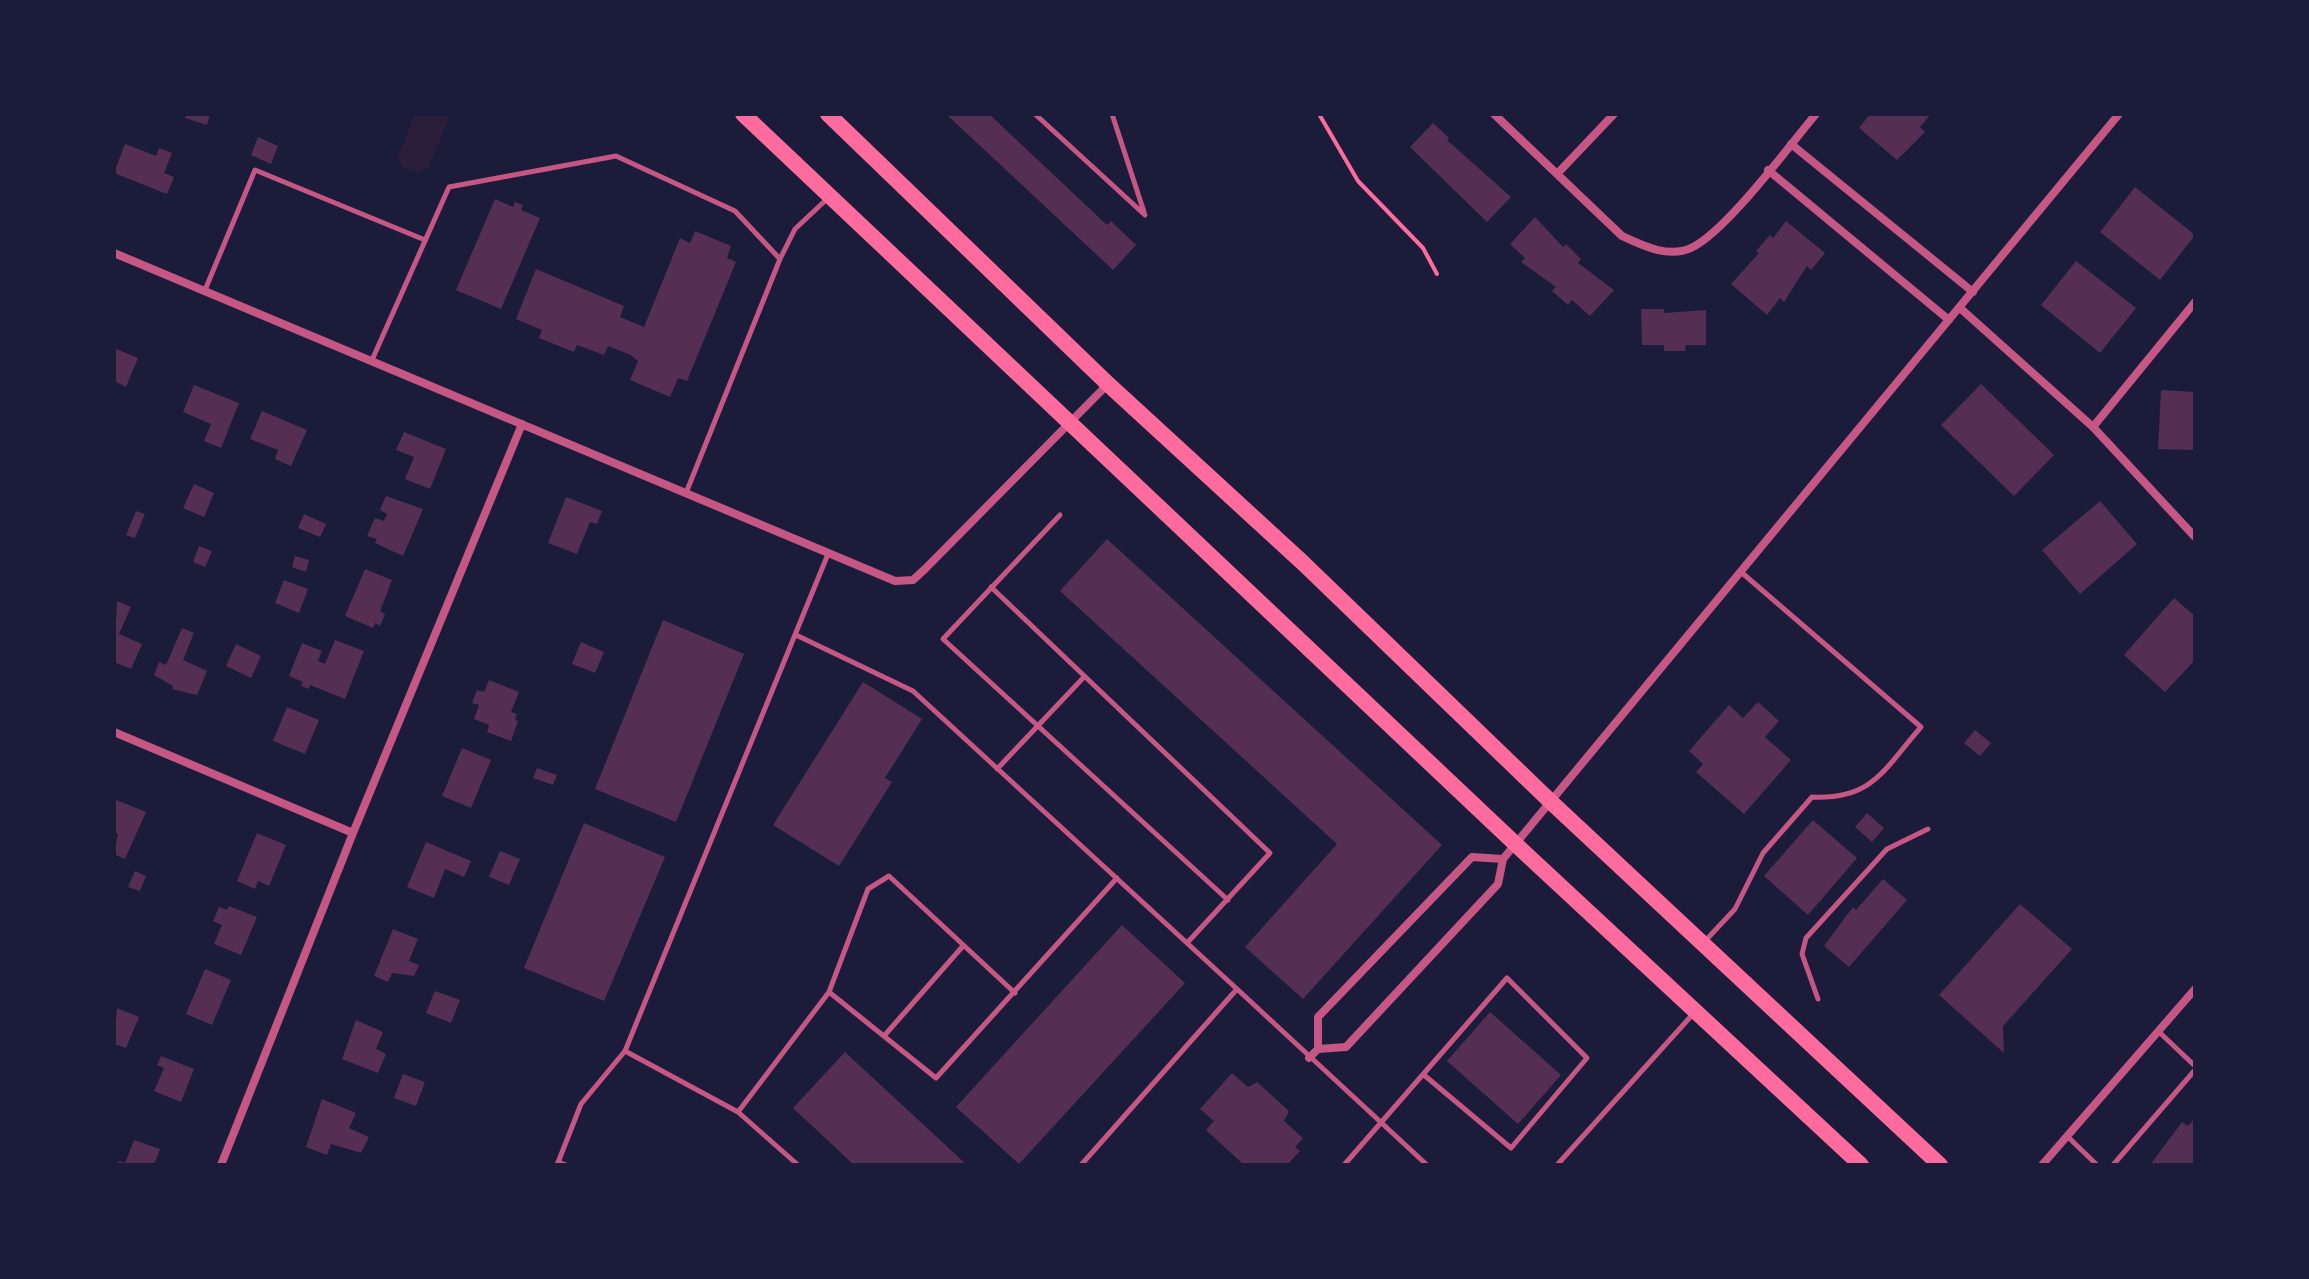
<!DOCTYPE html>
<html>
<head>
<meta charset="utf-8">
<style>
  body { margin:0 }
  #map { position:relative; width:2309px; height:1279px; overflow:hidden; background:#1b1b3a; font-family:"Open Sans",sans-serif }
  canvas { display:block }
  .frame { position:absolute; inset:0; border:116px solid #1b1b3a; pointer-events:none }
</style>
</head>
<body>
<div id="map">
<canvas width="2309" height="1279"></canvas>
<div class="frame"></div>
</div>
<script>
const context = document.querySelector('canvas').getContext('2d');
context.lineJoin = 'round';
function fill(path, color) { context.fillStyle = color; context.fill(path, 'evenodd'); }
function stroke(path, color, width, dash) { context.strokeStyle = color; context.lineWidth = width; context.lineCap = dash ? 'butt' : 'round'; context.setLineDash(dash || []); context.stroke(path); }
fill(new Path2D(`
  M415 114H451L428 168 417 173 402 167 397 158Z`), '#2a1e3b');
fill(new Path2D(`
  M186 114H210L207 125 185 118Z
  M946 114H989L1107 225 1111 221 1136 245 1113 270Z
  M1870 114 1873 115 1931 114 1920 127 1925 132 1897 160 1859 128Z
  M1433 123 1449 138 1447 140 1511 197 1487 222 1410 147Z
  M258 137 278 146 271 164 251 155Z
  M125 144 156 156 159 148 172 153 164 173 174 177 167 194 114 173Z
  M2135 187 2195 235 2160 280 2100 232Z
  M495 199 513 207 515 202 523 205 521 210 540 218 501 309 456 290Z
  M1535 217 1563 247 1566 244 1581 259 1578 263 1614 290 1590 316 1572 300 1568 305 1552 291 1556 287 1521 262 1525 258 1510 244Z
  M1786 221 1825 253 1811 270 1807 266 1784 302 1780 298 1767 315 1731 284 1759 253 1756 251 1770 235 1773 238Z
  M695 231 731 246 727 258 736 262 687 381 678 378 670 397 630 380 638 361 631 355 608 346 604 355 577 345 574 352 539 338 542 330 516 319 536 269 624 306 620 317 644 327 680 238 690 243Z
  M2076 261 2136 308 2100 353 2041 305Z
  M1641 309H1664V313L1706 310V345H1686L1685 351H1664V345H1642Z
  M114 348 138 358 126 387 114 381Z
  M1981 384 2054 455 2014 496 1941 425Z
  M194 385 239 403 221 448 204 441 211 424 183 412Z
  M2161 390 2195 392V450L2158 449Z
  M262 411 307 430 291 466 275 459 278 450 250 439Z
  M404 432 446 449 430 489 405 479 414 457 396 450Z
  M194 484 214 493 204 517 183 508Z
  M386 496 423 509 403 556 375 543 377 539 367 536 375 518 384 521 387 514 380 510Z
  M566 497 602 511 597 524 590 522 577 554 548 543Z
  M2100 501 2137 544 2080 594 2042 550Z
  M136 511 145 514 135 538 126 535Z
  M304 514 326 524 320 537 298 528Z
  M1107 539 1442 845 1303 999 1245 947 1337 844 1060 591Z
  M199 546 212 551 205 567 193 562Z
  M295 556 309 560 306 572 292 567Z
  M365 569 392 580 380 611 385 614 380 626 375 623 373 628 345 616Z
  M284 580 308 589 299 613 275 603Z
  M2174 598 2195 616V660L2165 692 2124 655Z
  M117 601 131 607 119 634 142 644 131 669 114 662Z
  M663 620 744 654 676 822 595 789Z
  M182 628 194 633 183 660 207 671 197 695 172 689 173 686 154 675 159 662 166 665Z
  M335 640 364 651 345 699 310 685 309 689 301 686 303 682 289 676 302 643 322 651 318 661 325 664Z
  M581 642 604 652 595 673 572 664Z
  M236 644 261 656 251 678 226 666Z
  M489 680 519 692 511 712 517 714 515 720 518 721 511 741 487 732 489 725 474 719 479 705 472 703 477 690 484 692Z
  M863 682 922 719 885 778 892 782 839 866 773 825Z
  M1758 702 1779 721 1765 737 1791 760 1744 814 1696 772 1703 764 1689 751 1729 705 1743 718Z
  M287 707 319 720 305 754 273 741Z
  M1975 730 1991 743 1980 756 1964 743Z
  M462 748 491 760 471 808 442 796Z
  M537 768 557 775 553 785 533 778Z
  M114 799 146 812 125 859 114 854 118 834 114 832Z
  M1867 813 1884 828 1872 842 1855 827Z
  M1813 820 1857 858 1808 915 1764 876Z
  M584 823 665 857 604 1001 524 968Z
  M257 833 286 845 269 886 258 881 255 889 237 881Z
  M426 842 471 861 464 877 445 869 434 898 407 887Z
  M500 851 520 859 509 885 489 877Z
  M135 871 146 876 140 891 128 887Z
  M1883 879 1907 900 1849 967 1824 946 1853 907 1856 910Z
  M2020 904 2072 949 2003 1026 2004 1053 1939 995Z
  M229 906 257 917 241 955 214 944 222 925 213 921 219 907 227 910Z
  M1122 925 1185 983 1019 1164 956 1107Z
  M393 929 418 939 409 961 419 965 414 976 392 973 388 982 374 976Z
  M205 969 231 980 212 1025 186 1014Z
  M435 991 460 1000 451 1023 426 1013Z
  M117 1008 139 1017 126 1048 114 1044Z
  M1490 1012 1561 1075 1518 1124 1447 1061Z
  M356 1020 383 1032 376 1049 386 1054 378 1073 342 1059Z
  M845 1052 967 1165H854L793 1108Z
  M161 1056 194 1069 181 1102 154 1091 164 1068 157 1065Z
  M1232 1073 1248 1087 1257 1082 1289 1111 1284 1121 1303 1138 1295 1147 1300 1151 1287 1165H1244L1206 1130 1214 1121 1200 1109Z
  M403 1074 425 1082 416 1106 394 1098Z
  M322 1099 356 1113 349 1128 369 1137 361 1153 331 1144 327 1155 306 1147Z
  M2195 1118V1165H2150L2182 1122 2188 1126Z
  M134 1140 160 1149 154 1165H117L119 1161 125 1163Z`), '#542f53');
stroke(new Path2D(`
  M1319 114 1358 181 1423 248 1437 274`), '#ff6b9d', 4);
stroke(new Path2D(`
  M1035 114 1145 215
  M1112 114 1144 212
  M205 290 255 170 425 240
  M372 360 449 187 616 156 735 211 780 259
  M686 493 780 259 795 229 828 198
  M1060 515 943 639 1228 900
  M991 587 1270 853 1187 943
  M796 635 913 691 1237 989
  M997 769 1084 677
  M1706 940 1735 909 1763 853 1812 797C1873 800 1885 768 1921 727L1741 572
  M829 992 936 1078 1117 878
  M1818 999 1802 954 1806 938 1887 849 1928 829
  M2158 1031 2195 1066
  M884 1036 963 946
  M625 1051 738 1112 798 1165
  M738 1112 829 992 868 889 889 876 1015 993
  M2067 1136 2097 1165
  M558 1162 566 1165
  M557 1165 581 1104 625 1051 828 554
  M1081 1165 1237 989 1427 1165
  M1344 1165 1507 978 1587 1058 1511 1148 1424 1075
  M1557 1165 1693 1014
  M2113 1165 2195 1070`), '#c65784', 5);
stroke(new Path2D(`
  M1494 114 1622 236C1643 246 1670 259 1693 247 1728 229 1788 147 1816 114
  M1791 144 1973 292
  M1768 170 1949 320
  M1557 174 1614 114
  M114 253 895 581 913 580 925 569 1108 384
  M1960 308 2093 427 2195 537
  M2093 427 2195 302
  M114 732 353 833
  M1318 1049V1017L1472 857 1503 859
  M1309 1058 1318 1049 1346 1047 1498 884 1503 859 2119 114
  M221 1165 353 833 522 424
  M2042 1165 2195 989`), '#c65784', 8);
stroke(new Path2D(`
  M743 114 1526 854 1861 1165
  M828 114 1108 384 1302 562 1551 802 1940 1165`), '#ff6b9d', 16);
</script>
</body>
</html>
